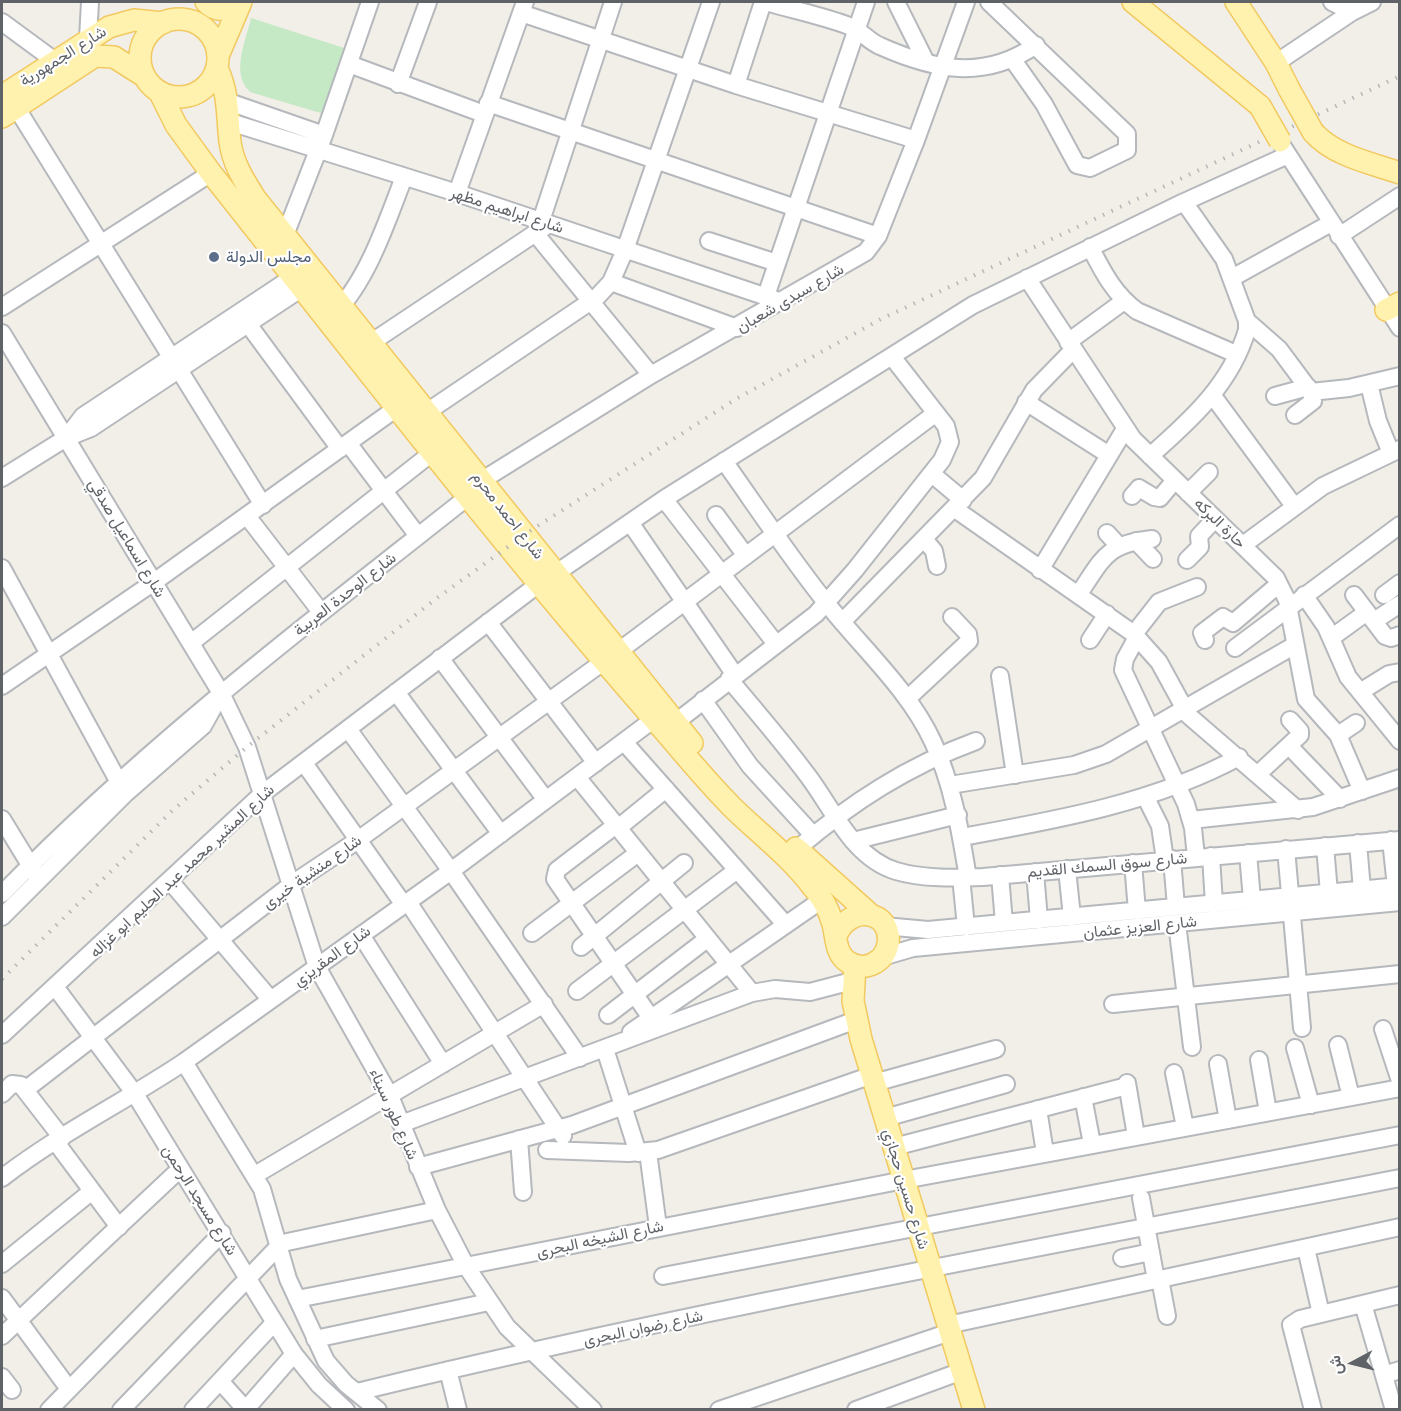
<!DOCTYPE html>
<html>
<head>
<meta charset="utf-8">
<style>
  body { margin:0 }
  #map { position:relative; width:1401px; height:1411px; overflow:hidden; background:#f1efe8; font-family:Lato,Vazirmatn,sans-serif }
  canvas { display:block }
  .frame { position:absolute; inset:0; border:3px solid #5f6368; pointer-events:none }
  .north { position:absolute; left:1323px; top:1333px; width:60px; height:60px; -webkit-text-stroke:4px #fff; paint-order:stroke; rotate:263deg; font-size:16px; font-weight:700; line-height:24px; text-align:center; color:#5f6368 }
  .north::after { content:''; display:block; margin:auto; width:21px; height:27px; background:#5f6368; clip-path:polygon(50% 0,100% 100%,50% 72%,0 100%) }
</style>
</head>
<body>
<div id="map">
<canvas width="1401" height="1411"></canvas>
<div class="frame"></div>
<div class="north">ش</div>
</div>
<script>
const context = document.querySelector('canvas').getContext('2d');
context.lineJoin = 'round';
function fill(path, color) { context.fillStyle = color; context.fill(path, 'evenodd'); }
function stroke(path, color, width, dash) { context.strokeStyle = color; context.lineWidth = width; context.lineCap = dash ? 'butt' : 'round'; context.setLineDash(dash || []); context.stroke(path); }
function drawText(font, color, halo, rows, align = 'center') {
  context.font = font + ' Lato,Vazirmatn,sans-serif'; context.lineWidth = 4.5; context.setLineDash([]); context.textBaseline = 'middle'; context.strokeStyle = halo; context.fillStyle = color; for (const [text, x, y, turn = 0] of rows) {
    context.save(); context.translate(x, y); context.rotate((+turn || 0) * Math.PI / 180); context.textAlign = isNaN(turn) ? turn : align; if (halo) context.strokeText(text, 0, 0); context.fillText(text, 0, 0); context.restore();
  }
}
fill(new Path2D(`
  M251 18 344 48 324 114 250 92C230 73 246 41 251 18Z`), '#c5e8c5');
const minor = new Path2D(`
  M766 2C793 10 823 16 849 26 861 30 868 41 880 46 934 70 984 81 1036 45
  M896 2 926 62
  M989 2 1127 134V150L1090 168 1077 165 1044 104 1013 60
  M1332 2 1352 12
  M521 13 736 85 916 140
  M2 22 55 61
  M88 39 90 2
  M1276 63 1352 12 1372 2
  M349 64 484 114
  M398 84 428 2
  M736 85 763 2
  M229 102 324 135
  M488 103 878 236
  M16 107 263 505
  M230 122 457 193 782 302
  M1283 147 1400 328
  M457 193 525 2
  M541 221 613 2
  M535 233 651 375
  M285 235 324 135 370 2
  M1339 236 1400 196
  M709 241 777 263
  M1090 247C1103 272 1114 294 1137 311L1236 354
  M1027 278 1133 439 1276 578 1287 600 1306 699 1338 735 1362 791
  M1232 278 1331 223
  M611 282 737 328
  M766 296 866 2
  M2 307 211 173
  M334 314C368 280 387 221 404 177
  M1247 321 1279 349 1311 392 1313 401 1295 415
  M248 324 340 449
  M2 333 221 693 247 747 317 967 390 1096 437 1210 466 1266 507 1327 593 1410
  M372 342 549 224
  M1068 342 1124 301
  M1369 384 1378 421 1391 453
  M1311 392 1349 388 1400 376
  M1213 396 1294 506
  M1275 396 1308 387
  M1026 402 1109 455
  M427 412 597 297 611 282 625 250 711 2
  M66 438 83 416 293 277
  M348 443 418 536
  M1150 456C1191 420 1231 384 1247 330V321L1224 259 1184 202
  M724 461C758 509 791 559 828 605 863 649 909 690 933 742 953 785 960 830 968 878
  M932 474 963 500
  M2 478 66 438 91 428 302 288
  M481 481 651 375 866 252 878 236 916 140 966 2
  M1188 493 1209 472
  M1132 496 1139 488 1154 497 1160 498 1175 480
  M664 499 776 644
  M955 509 1134 634 1159 662 1188 715 1298 810
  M716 515 746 556
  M247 516 321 612
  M631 524 735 675
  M1107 533 1118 545
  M924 539 934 551 937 566
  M1136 541 1153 559
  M1243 545 1323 486 1400 449
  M1187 560 1200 547 1199 536 1215 519
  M2 568 122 788
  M1040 570 1125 429
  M555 574 664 499 973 305 1184 202 1288 155
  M1078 595C1103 559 1105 544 1152 539
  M1304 595 1326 627 1348 677 1400 741
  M1354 595 1385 636 1391 638 1400 635
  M1384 595 1400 583
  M1374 621 1400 604
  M488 622 596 763
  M842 622 983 478 1034 390 1073 350
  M1134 634 1159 602 1197 587
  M1137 637 1125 659 1123 670 1186 804 1193 828 1196 857
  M1331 638 1367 612
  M1090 640 1107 614
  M1205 640 1202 633 1223 617 1233 623 1279 584
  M191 643 433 452
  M1235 648 1400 525
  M619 651 936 413
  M440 658 546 800
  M1000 676 1015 775
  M729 679C755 710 781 740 805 772 832 806 851 857 896 871 923 879 955 878 983 877L1400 840
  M2 686 154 582 398 407
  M396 692 501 834
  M1360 692 1389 674 1400 672
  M907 699 969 641 968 634 952 617
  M703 700 750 766 813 835
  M348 729 451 871 580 1058
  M667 729 816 614 855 570 942 460 950 442 946 426 893 358
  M1338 735 1356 723
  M624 742 785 924
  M1289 746 1340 799
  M304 763 404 905
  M1258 774 1300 735V731L1290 720
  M577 777 752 993
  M950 785 1074 765 1106 754 1295 645
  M1145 796 1160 826 1165 860
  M2 819 35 873
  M1191 820 1313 807 1400 778
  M616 825 557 870 555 879 651 1018
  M618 828 666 789
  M962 837C1056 820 1154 803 1239 757
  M1391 840 1396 887
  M853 841 958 815
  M1358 843 1362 890
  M1325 846 1329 893
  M797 849C852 802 908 766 976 741
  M1286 849 1302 1028
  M1248 853 1252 900
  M1211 856 1214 904
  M1172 859 1176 907
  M1133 863 1137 911
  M1067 869 1072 917
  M1035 872 1039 920
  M1000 875 1004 923
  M961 877 966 927
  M170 881 271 1000
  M2 894C145 747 308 623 469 496
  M408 902 563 1136
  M2 917 125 794 203 726 218 699
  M1177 923 1192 1047
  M884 926 928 930 1400 886
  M532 933 638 853
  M361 935 443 1064
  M581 947 684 863
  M882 957 913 948 1400 902
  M56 988 135 1094 294 1354 319 1385 346 1410
  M577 991 737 870
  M1113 1004 1400 974
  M608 1015 707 939
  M1383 1029 1400 1081
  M631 1032 823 899
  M2 1035 262 794 540 583
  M1338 1045 1351 1097
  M1295 1048 1311 1105
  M605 1049 638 1153
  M1259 1060 1268 1112
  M184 1062 262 1189 288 1279 326 1361 346 1384 378 1410
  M1218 1064 1228 1120
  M1174 1073 1185 1127
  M874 1083 996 1049
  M1127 1083 1136 1136
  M25 1090 292 884 358 840 603 662
  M2 1094 12 1084 21 1085 62 1138
  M1083 1097 1092 1144
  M1038 1109 1045 1153
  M885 1118 1006 1084
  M401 1124 752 993 775 989 810 992 852 981
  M519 1139 523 1192
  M55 1141 119 1227
  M894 1147 1127 1086
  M547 1150 629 1153 658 1150 872 1075
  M648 1152 658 1227
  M418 1167 572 1125 856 1020
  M255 1175 544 1004
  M2 1178C59 1134 124 1102 184 1062L451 871 654 719
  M1141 1198 1156 1280
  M278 1244 437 1210
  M1306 1248 1321 1314
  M1122 1258 1151 1252
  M2 1264 92 1191
  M663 1276 1400 1135
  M1160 1279 1167 1316
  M2 1298 69 1389
  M297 1299 904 1180 1400 1088
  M1363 1304 1394 1410
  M948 1325 1400 1227
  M2 1336 180 1169
  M315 1339 489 1302
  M448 1370 458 1410
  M1384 1375 1400 1370
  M2 1377 12 1390
  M220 1381 246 1410
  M357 1392C701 1308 1051 1246 1400 1178
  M246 1409 294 1354
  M49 1410 222 1233
  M121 1410 278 1247
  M193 1410 274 1323
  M719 1410 950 1332
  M856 1410 962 1371
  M1313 1410 1291 1325 1300 1319 1400 1295`);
const major = new Path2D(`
  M206 2C216 13 226 9 239 6
  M1133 2 1260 106
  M1236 2 1276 63 1289 89
  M140 58a39 39 0 1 1 78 0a39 39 0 1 1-78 0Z
  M218 56 241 2
  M217 68C229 94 227 115 230 142 233 164 244 180 255 198L692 743
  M160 93 176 125 211 173C361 362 508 554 668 735 689 760 710 785 734 809 760 834 790 857 812 886 821 896 828 908 832 921 837 935 834 953 848 962 864 973 885 962 888 944 893 910 849 903 836 936
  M2 96 109 27 134 20 163 23
  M2 117 95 56 114 57 144 76
  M1313 132C1334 156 1371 163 1400 173
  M1386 310 1400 303
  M796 848 872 916
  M855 965 853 1001 861 1039 974 1410`);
stroke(minor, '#b5b8bc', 20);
stroke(major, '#f2c960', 24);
stroke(minor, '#fff', 16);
stroke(major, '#fff2af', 21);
stroke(new Path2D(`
  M2 979 174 809 247 747 437 598 533 529 736 399 881 319 1400 76`), '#b6b7b8', 4, [1.5, 8]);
const majorBridge = new Path2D(`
  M1289 89 1313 132
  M1260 106 1280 141`);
stroke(majorBridge, '#f2c960', 24, []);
stroke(majorBridge, '#fff2af', 21);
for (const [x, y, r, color] of [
  [214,257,6,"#5c6f8a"]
]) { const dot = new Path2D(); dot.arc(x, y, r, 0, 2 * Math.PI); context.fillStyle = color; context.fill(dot); stroke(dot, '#fff', 2); }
drawText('16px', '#5f6368', '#fff', [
  ["شارع الجمهورية",63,56,-32],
  ["شارع ابراهيم مظهر",507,210,18],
  ["شارع سيدى شعبان",790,298,-30],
  ["شارع احمد محرم",508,515,52],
  ["حارة البركه",1220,523,44],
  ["شارع اسماعيل صدقي",127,538,59],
  ["شارع الوحدة العربية",345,594,-38],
  ["شارع سوق السمك القديم",1107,865,-5],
  ["شارع المشير محمد عبد الحليم ابو غزاله",182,871,-43],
  ["شارع منشية خيرى",312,872,-35],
  ["شارع العزيز عثمان",1140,927,-6],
  ["شارع المقريزي",332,956,-36],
  ["شارع طور سيناء",394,1114,66],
  ["شارع حسين حجازي",906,1189,73],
  ["شارع مسجد الرحمن",200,1200,58],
  ["شارع الشيخه البحرى",600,1239,-12],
  ["شارع رضوان البحرى",643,1328,-12]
]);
drawText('16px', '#4e5e75', '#fff', [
  ["مجلس الدولة",226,257]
], 'left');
</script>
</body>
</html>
